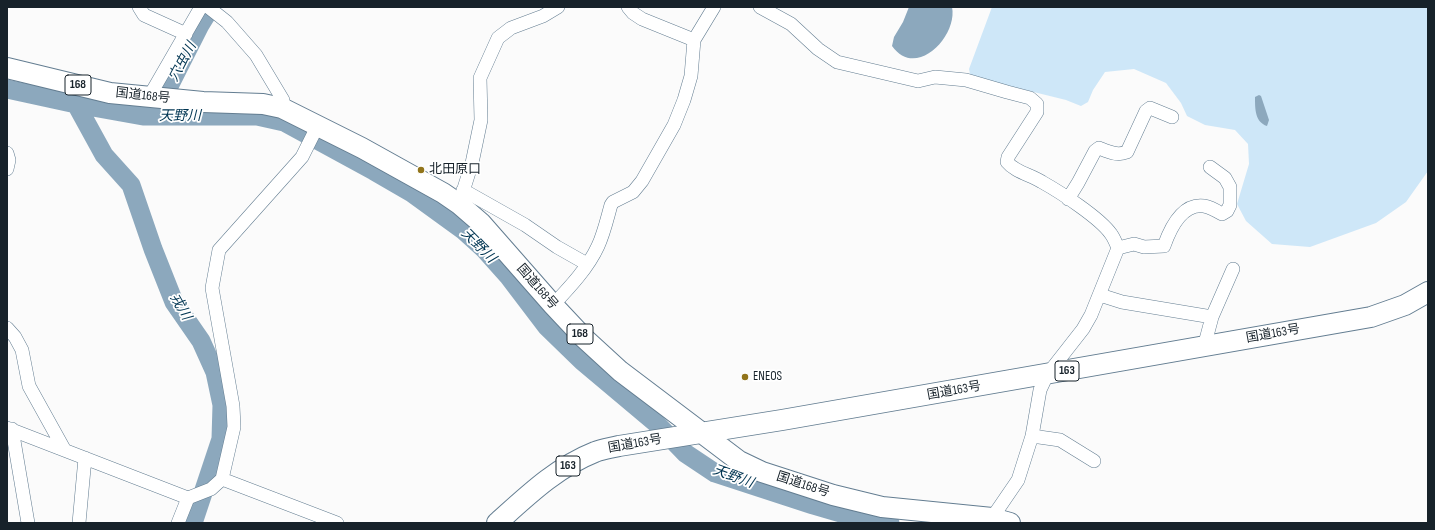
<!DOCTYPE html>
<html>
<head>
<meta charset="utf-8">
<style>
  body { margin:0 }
  #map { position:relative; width:1435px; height:530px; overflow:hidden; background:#fbfbfb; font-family:"Sofia Sans Condensed",sans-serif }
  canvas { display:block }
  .frame { position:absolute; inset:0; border:8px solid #17222a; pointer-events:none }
</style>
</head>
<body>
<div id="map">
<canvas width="1435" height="530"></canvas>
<div class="frame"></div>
</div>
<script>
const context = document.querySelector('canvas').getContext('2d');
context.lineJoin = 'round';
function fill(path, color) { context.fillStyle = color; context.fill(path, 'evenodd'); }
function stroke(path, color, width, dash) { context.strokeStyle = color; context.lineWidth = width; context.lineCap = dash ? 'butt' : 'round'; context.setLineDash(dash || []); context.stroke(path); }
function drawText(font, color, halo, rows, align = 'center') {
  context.font = font + ' "Sofia Sans Condensed","Noto Sans JP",sans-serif'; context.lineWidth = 3.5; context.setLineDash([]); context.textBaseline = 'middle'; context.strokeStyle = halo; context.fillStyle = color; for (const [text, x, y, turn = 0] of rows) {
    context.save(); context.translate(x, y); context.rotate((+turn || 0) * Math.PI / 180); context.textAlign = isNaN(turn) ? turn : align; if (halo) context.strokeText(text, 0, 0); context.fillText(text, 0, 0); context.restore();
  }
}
fill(new Path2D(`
  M992 7H1428V171L1406 202 1376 223 1310 247 1272 244 1246 221 1237 204 1249 164 1248 144 1235 130 1205 125 1187 116 1181 103 1166 83 1134 69 1105 72 1093 90 1088 102 1081 106 1066 100 981 79 970 74 969 69Z`), '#cee7f8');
fill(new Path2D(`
  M909 7H952C958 36 916 80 892 46L894 37 903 22Z
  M1259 95 1261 96 1269 120 1267 126C1255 122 1255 109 1255 97Z`), '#8ca8bd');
stroke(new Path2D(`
  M7 89 76 104 143 116H257L284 122 374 171 412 193 463 230 484 249 509 277 547 327 582 361 657 424 685 453 715 473 813 505 854 517 890 523
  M76 104 104 155 131 185 153 249 174 302 201 341 215 372 222 405 221 439 193 523
  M156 112 200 25 211 7`), '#8ca8bd', 19);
const minor = new Path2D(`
  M139 7 144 15 186 34
  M208 7 227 22 256 55 283 100 282 108
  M628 7 633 13 642 19 694 40
  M760 7 791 24 818 49 837 62 918 81 935 77 966 80 1007 92 1030 98 1037 104V112L1008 157 1007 162C1015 172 1031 175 1042 182 1060 192 1100 218 1111 234 1114 238 1116 243 1118 248L1091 315 1083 329 1047 375 1040 390 1032 436 1018 480 992 518
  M149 97 201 7
  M7 153 9 160 7 169
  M463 190 525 225 557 247 587 264
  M1068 199 1078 183 1095 151 1099 148C1109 152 1117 156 1127 152L1146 111 1150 108 1172 117
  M459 204 472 163 481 120 480 78 498 38 511 28 543 16 558 7
  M1118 248 1134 244 1144 247 1164 246C1170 229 1182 203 1204 206 1210 207 1217 211 1222 214L1227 211 1230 205V187L1225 178 1210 167
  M1100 295 1122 302 1212 317
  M553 305C569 288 588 268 598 246 604 233 607 219 611 205L613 202 633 192 642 181 674 125 684 100 691 76 694 40 714 7
  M7 328 15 337 22 350 29 386 64 449
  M1204 347 1212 317 1233 269
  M7 428 188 498
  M12 429 28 523
  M1032 436 1060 440 1094 461
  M222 479 337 523
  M79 523 85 458
  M178 523 188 498 211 489 222 479 234 427 233 406 212 288 219 250 302 157 318 125`);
const highway = new Path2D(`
  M7 68 110 93 203 102 263 104 282 108 362 148 443 193 459 204 481 223 553 305 584 338 620 371 739 461 762 472 833 495 882 507 992 518 1010 523
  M497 523C527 496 557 467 595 452 602 449 611 448 619 446L782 420 1371 317 1405 305 1428 292`);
stroke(minor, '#637d91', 14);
stroke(highway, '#637d91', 22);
stroke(minor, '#fff', 13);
stroke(highway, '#fff', 20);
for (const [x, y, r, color] of [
  [421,170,4,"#91741a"],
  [745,377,4,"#91741a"]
]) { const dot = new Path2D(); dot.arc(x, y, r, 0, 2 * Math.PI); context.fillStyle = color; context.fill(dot); stroke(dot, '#fff', 1.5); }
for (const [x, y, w] of [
  [78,85,26],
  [580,334,26],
  [1067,371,24],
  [568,466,24]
]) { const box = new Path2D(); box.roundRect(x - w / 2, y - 10, w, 20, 3); context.fillStyle = '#fff'; context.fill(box); stroke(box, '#17222a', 1); }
drawText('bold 12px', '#17222a', null, [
  ["168",78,85],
  ["168",580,334],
  ["163",1067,371],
  ["163",568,466]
]);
drawText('13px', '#17222a', '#fff', [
  ["国道168号",143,96,6],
  ["国道168号",537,287,49],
  ["国道163号",1273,334,-10],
  ["国道163号",954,391,-10],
  ["国道163号",635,444,-10],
  ["国道168号",803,485,18]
]);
drawText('13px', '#17222a', '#fff', [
  ["北田原口",429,170],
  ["ENEOS",753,377]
], 'left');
drawText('italic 14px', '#003552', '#fff', [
  ["穴虫川",183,62,-62],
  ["天野川",180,116],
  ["天野川",478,246,45],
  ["戎川",180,307,60],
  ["天野川",733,477,20]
]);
</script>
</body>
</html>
